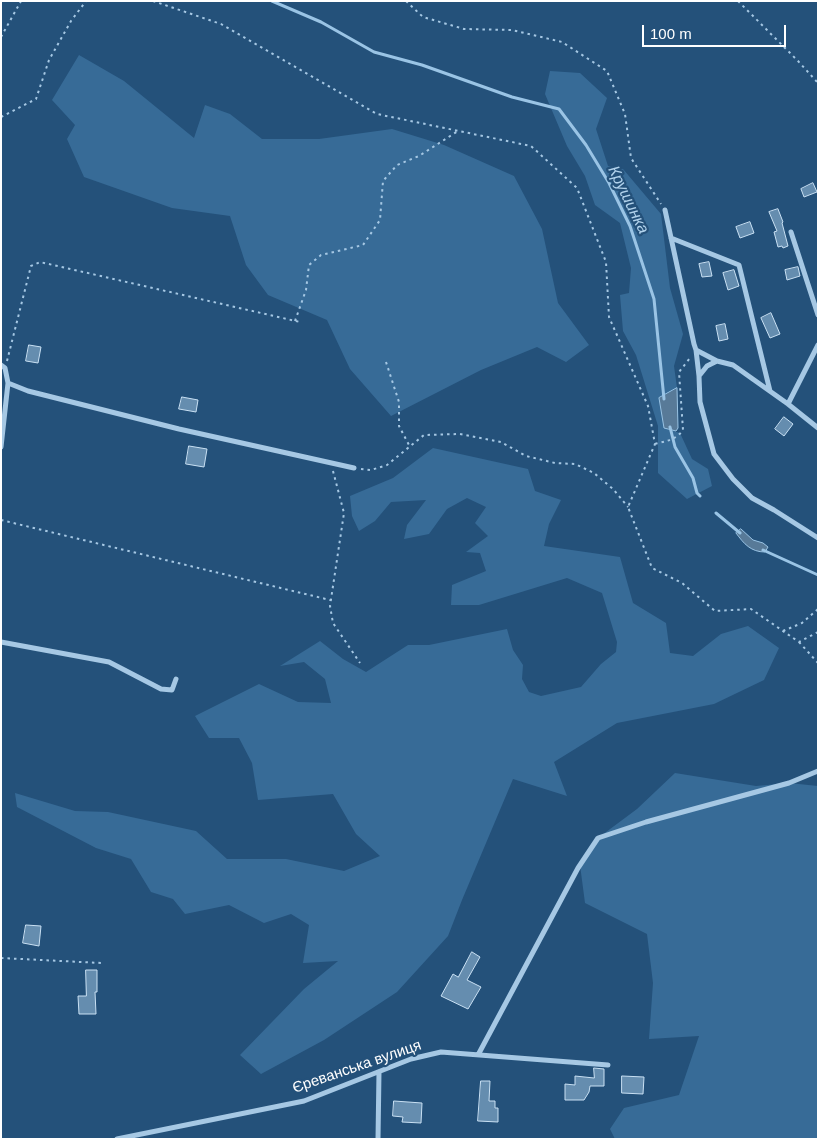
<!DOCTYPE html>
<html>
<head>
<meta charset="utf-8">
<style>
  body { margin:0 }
  #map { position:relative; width:819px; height:1140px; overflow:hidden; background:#24517a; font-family:Helvetica,sans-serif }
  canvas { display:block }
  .frame { position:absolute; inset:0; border:2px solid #fff; pointer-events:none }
  .scale { position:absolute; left:642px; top:25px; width:144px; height:22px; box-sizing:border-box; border:2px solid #fff; border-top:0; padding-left:6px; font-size:15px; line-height:18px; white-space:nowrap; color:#fff; -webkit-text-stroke:4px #24517a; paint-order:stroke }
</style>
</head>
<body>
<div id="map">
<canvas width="819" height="1140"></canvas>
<div class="frame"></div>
<div class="scale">100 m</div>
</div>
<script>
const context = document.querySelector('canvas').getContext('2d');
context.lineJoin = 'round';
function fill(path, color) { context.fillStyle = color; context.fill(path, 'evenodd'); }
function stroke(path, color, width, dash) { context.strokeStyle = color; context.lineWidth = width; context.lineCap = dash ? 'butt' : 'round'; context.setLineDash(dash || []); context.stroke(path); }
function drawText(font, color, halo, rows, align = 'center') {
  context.font = font + ' Helvetica,sans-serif'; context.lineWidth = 4.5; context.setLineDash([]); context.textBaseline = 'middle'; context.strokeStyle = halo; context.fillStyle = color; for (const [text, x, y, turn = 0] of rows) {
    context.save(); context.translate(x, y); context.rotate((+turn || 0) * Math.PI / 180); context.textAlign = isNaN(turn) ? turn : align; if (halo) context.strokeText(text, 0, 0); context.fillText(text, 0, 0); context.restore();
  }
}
fill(new Path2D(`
  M79 55 124 81 194 138 205 105 230 114 262 139H319L392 129 444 145 514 176 542 229 558 303 589 345 566 362 537 347 481 370 391 416 350 369 327 320 268 295 246 265 230 216 172 208 84 177 67 139 75 125 52 100Z
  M550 71 580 73 607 98 596 129 608 166 623 169 661 214 670 288 683 334 674 366 677 388 659 398 664 428 680 433 692 459 708 469 712 486 687 499 658 473V426L636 355 623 331 620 295 629 293 631 268 620 223 595 205 585 176 567 146 545 94Z
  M433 448 528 469 535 491 561 500 549 524 544 546 620 557 633 603 666 623 670 653 693 656 721 634 748 626 779 648 764 680 714 704 617 723 554 762 567 796 513 779 462 900 448 936 397 992 324 1040 261 1074 240 1055 304 989 338 961 303 963 309 925 291 914 264 923 229 905 185 914 173 899 151 892 131 859 96 848 17 807 15 793 75 811 108 812 196 831 227 859H286L344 871 380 856 356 834 333 794 258 800 252 763 239 738H209L195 716 259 684 298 702 331 703 325 679 304 662 280 666 320 641 343 659 366 672 408 645H429L507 629 513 650 523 665 522 679 529 692 541 696 581 687 601 664 616 652 617 642 602 593 567 578 479 605H451L452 585 486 571 480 553 466 552 488 536 475 523 486 507 467 498 447 509 429 534 404 539 407 525 426 500 391 502 375 521 359 531 352 516 350 496 393 478Z
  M675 773 756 786 789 783 818 786V1139H615L610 1129 624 1108 679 1095 699 1036 649 1039 653 983 647 934 585 903 580 865 598 838 637 809Z`), '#376b97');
const water = new Path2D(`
  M677 388 678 428 676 431 664 428 659 398Z
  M741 529 753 540 763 543 768 547 765 552C751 552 744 544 736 533Z`);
fill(water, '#587a98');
stroke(water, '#9ac4e5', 1);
stroke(new Path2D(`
  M272 1 321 22 374 52 422 65 512 97 559 109 586 145 609 183 630 226 654 299 664 399
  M670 427 675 447 693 478 697 493 700 496
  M716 513 740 533
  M763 550 818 575`), '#9ac4e5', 3);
const building = new Path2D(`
  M813 183 817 192 804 197 801 189Z
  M778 209 783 222 782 223 788 246 783 248 782 246 778 247 774 232 777 231 769 212Z
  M750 222 754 233 740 238 736 227Z
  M709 262 712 276 702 277 699 264Z
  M798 267 800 276 787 280 785 270Z
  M734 270 739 286 728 290 723 273Z
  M771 313 780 334 770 338 761 318Z
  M725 324 728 339 719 341 716 326Z
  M29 345 41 347 38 363 26 361Z
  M182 397 198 400 196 412 179 409Z
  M784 417 793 424 784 436 775 429Z
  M189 446 207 449 204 467 186 464Z
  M26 925 41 926 39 946 23 943Z
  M472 952 480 957 467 980 481 987 468 1009 441 996 453 974 458 977Z
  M86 970H97V992H95L96 1014H79L78 996H86Z
  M594 1068 604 1069V1086H590L589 1092 584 1100H565V1084L575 1085V1076L594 1078Z
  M622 1076 644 1077 643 1094 622 1093Z
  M481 1081H490L489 1101H495V1108H498V1122L478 1121Z
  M394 1101 422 1103 421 1123 402 1122 403 1117 393 1116Z`);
fill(building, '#658daf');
stroke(building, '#c9e0f3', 1);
stroke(new Path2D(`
  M153 1 221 24 377 114 531 146 577 188 606 262 609 317 648 406 655 444 628 507 652 568 682 583 715 611 751 609 799 642 818 632
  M406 1 423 17 464 29 512 30 562 42 607 71 625 114 631 158 661 204
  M738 1 798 61 818 83
  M1 37 21 1
  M1 117 36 99 49 60 71 21 86 1
  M295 321 306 290 309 265 321 255 363 245 380 220 383 181 397 165 419 156 458 131
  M7 361 31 266 40 262 300 322
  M386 362 399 402V426L410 447
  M655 444C666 441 676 440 683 430L679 372 690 358
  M361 469 371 470 387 465 424 435 460 434 501 442 526 456 555 463 575 464 594 473 613 489 628 507
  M333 471 344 513 330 606 333 623 360 663
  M1 520 330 600
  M783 631 802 623 818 609
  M799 642 818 663
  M1 958 101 963`), '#a6c8e4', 2, [2.5, 4]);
stroke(new Path2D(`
  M665 210 694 344 696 350 717 361 707 366 699 376 700 402 714 454 733 479 752 498 774 510 818 538
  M791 232 818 315
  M671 238 739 265 770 391
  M696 350 699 376
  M717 361 733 365 788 404 818 428
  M1 365 5 368 8 383 28 391 179 429 354 468
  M788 404 818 345
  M1 447 8 383
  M1 642 109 662 161 689 172 690 176 679
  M478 1055 578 868 598 838 646 822 789 783 818 771
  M117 1139 304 1101 411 1059 441 1052 608 1065
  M378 1139 379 1072`), '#a6c8e4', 5);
drawText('15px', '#fff', '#24517a', [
  ["Єреванська вулиця",357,1067,-19]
]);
drawText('italic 16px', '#b1d2ec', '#24517a', [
  ["Крушинка",628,200,64]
]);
</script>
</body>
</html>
